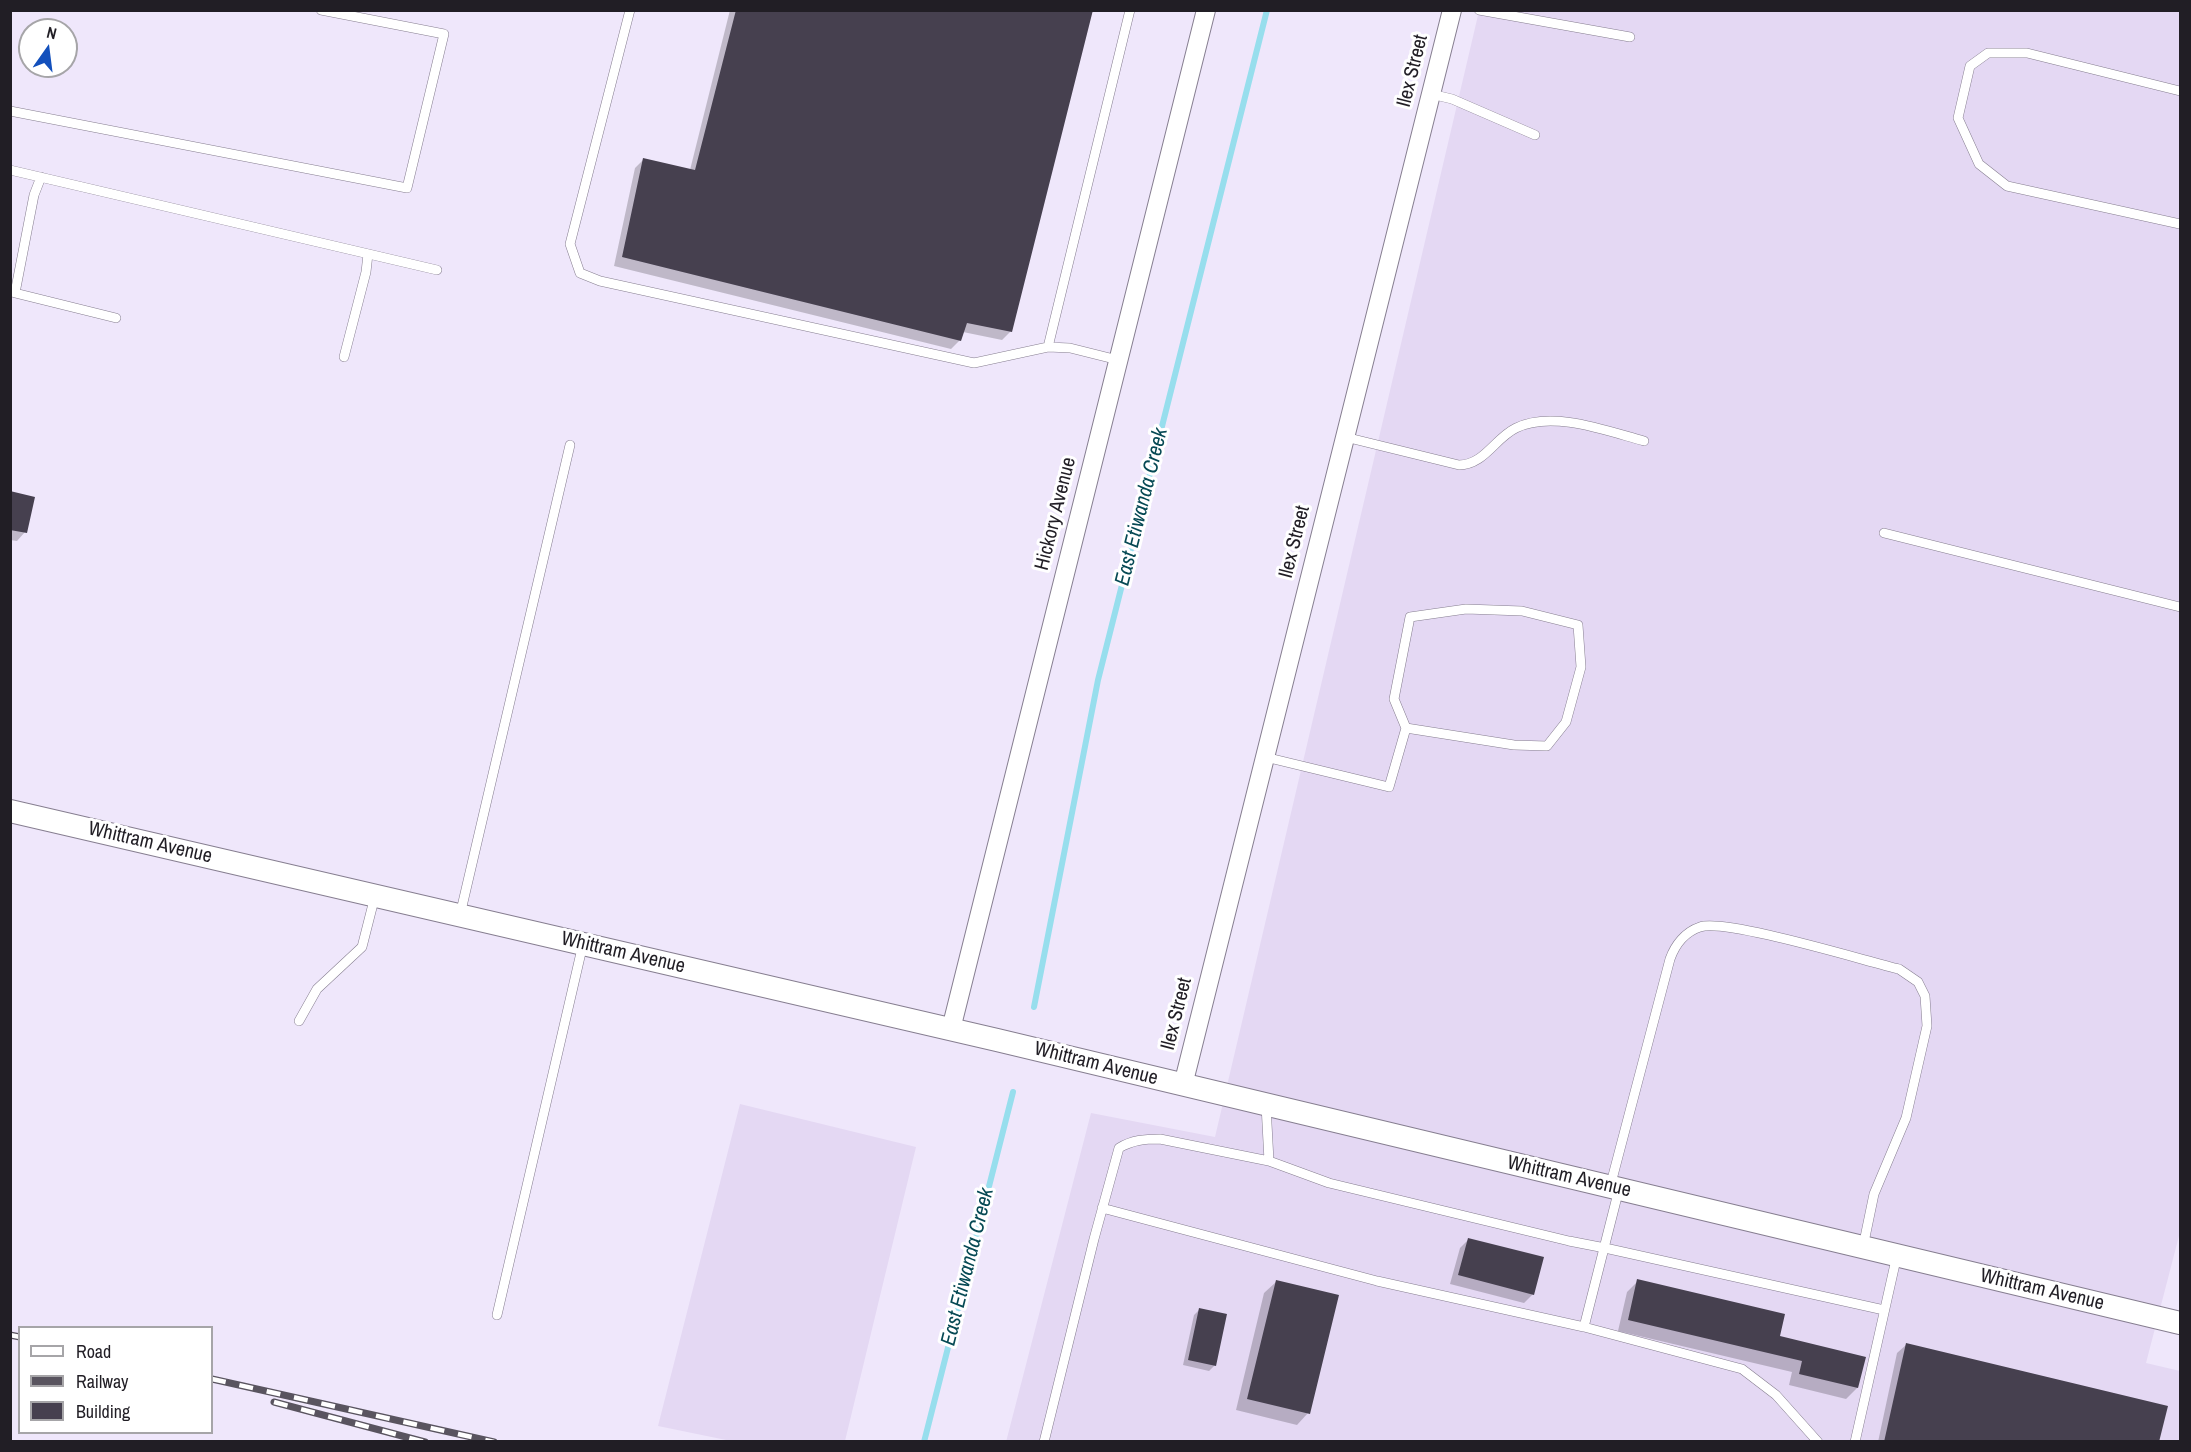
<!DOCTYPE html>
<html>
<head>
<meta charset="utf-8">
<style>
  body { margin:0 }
  #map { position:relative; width:2191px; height:1452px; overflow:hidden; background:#efe7fb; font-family:"Archivo Narrow",sans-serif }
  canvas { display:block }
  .frame { position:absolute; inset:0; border:12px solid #211e25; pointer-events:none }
  .legend { position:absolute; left:18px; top:1326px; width:195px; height:108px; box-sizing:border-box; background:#fff; border:2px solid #a6a5a8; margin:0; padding:8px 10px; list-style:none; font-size:18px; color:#211e25 }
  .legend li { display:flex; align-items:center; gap:12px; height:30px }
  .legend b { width:30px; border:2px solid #a6a5a8 }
  .north { position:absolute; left:18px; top:18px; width:60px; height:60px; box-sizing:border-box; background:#fff; border:2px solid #a6a5a8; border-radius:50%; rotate:14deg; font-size:16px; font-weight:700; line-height:24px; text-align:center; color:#211e25 }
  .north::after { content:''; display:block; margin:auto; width:21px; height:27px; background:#1350bc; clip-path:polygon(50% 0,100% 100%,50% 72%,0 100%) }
</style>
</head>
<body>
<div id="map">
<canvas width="2191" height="1452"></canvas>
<div class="frame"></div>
<ul class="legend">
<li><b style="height:8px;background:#fff"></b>Road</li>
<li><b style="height:8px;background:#59545f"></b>Railway</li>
<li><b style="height:16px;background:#46404f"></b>Building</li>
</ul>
<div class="north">N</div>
</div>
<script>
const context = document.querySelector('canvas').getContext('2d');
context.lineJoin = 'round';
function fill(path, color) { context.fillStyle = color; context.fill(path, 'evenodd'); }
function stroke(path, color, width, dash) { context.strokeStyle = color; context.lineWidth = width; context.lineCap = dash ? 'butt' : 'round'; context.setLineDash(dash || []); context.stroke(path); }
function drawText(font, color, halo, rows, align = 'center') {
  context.font = font + ' "Archivo Narrow",sans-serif'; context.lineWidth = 6; context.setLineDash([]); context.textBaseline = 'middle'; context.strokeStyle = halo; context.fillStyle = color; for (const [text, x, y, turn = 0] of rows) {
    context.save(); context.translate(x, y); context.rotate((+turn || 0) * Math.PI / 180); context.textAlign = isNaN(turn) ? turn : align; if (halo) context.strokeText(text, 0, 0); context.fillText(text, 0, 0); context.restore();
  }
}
fill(new Path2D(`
  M1479 11H2180V1232L2146 1363 2180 1371V1441L1006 1442 1091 1113 1215 1137Z
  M740 1104 916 1147 845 1441H731L658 1426Z`), '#e4d8f3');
fill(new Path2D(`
  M730 10H1091L1011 331 1002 340 963 332 960 340 951 349 614 266 635 168 644 159 690 170Z
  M10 493 25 532 17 541 10 540Z
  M1468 1240 1533 1294 1524 1303 1450 1284 1460 1248Z
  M1638 1281 1778 1337 1864 1358 1857 1388 1846 1399 1789 1385 1792 1372 1618 1331 1627 1292Z
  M1276 1282 1308 1413 1297 1425 1236 1410 1264 1293Z
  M1200 1309 1215 1365 1209 1371 1183 1365 1194 1315Z
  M1906 1345 2158 1442H1878L1897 1353Z`), '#0003');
stroke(new Path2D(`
  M1034 1007 1098 680 1267 10
  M924 1442 1013 1092`), '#97deed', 6);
fill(new Path2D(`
  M736 10H1093L1012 332 967 323 961 341 622 257 643 158 695 170Z
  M10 491 35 497 27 533 10 530Z
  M1468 1238 1544 1257 1534 1295 1458 1275Z
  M1637 1279 1785 1314 1780 1336 1866 1357 1858 1388 1799 1374 1802 1361 1628 1320Z
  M1276 1280 1339 1295 1310 1414 1247 1399Z
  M1199 1308 1227 1314 1216 1366 1188 1360Z
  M1906 1343 2168 1406 2159 1442H1884Z`), '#46404f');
const service = new Path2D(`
  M630 10 570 244 580 273 600 281 974 363 1048 347 1070 348 1118 360
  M1479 10 1630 37
  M2180 91 2027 53H1988L1970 66 1958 118 1979 164 2007 186 2180 224
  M1431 94 1452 99 1535 135
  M10 111 407 188 444 34 321 10
  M10 170 437 270
  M41 177 34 195 15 293 116 318
  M1048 347 1130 10
  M344 357 366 272 368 254
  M1345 437 1459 465C1484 465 1495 438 1516 428 1552 410 1607 431 1644 441
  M1884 533 2180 607
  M1265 757 1389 787 1406 728 1394 699 1410 617 1466 609 1522 611 1578 625 1581 667 1566 722 1547 746 1514 745 1406 728
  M460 915 570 445
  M299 1021 317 989 362 947 375 896
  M1266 1105 1269 1161
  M1610 1187 1670 959C1675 945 1685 932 1700 927 1725 918 1865 961 1899 969L1918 982 1925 996 1927 1026 1906 1118 1874 1194 1863 1247
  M1102 1208 1377 1281 1584 1327 1742 1369 1776 1395 1818 1442
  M497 1315 583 944
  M1584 1327 1619 1189
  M1044 1442 1094 1239 1119 1148C1132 1140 1145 1139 1160 1139L1269 1161 1329 1183 1569 1241 1605 1248 1884 1310
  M1855 1442 1897 1255`);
const minor = new Path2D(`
  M951 1029 1206 10
  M1183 1085 1452 10`);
const tertiary = new Path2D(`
  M10 811 997 1040 2180 1323`);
stroke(service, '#867e90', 10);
stroke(minor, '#867e90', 20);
stroke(tertiary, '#867e90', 24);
stroke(service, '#fff', 9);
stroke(minor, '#fff', 18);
stroke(tertiary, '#fff', 22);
const rail = new Path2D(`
  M10 1335 20 1337
  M212 1379 494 1442
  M274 1402 425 1442`);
stroke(rail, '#59545f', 7);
stroke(rail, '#fff', 4.5, [14]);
drawText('20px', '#211e25', '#fff', [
  ["Ilex Street",1413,71,-76],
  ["Hickory Avenue",1056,514,-76],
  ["Ilex Street",1295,542,-76],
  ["Whittram Avenue",150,843,13],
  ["Whittram Avenue",623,953,13],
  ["Ilex Street",1177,1014,-76],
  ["Whittram Avenue",1096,1064,14],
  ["Whittram Avenue",1569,1177,13],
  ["Whittram Avenue",2042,1290,13]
]);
drawText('italic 21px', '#064954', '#fff', [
  ["East Etiwanda Creek",1142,507,-76],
  ["East Etiwanda Creek",968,1267,-76]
]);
</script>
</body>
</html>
